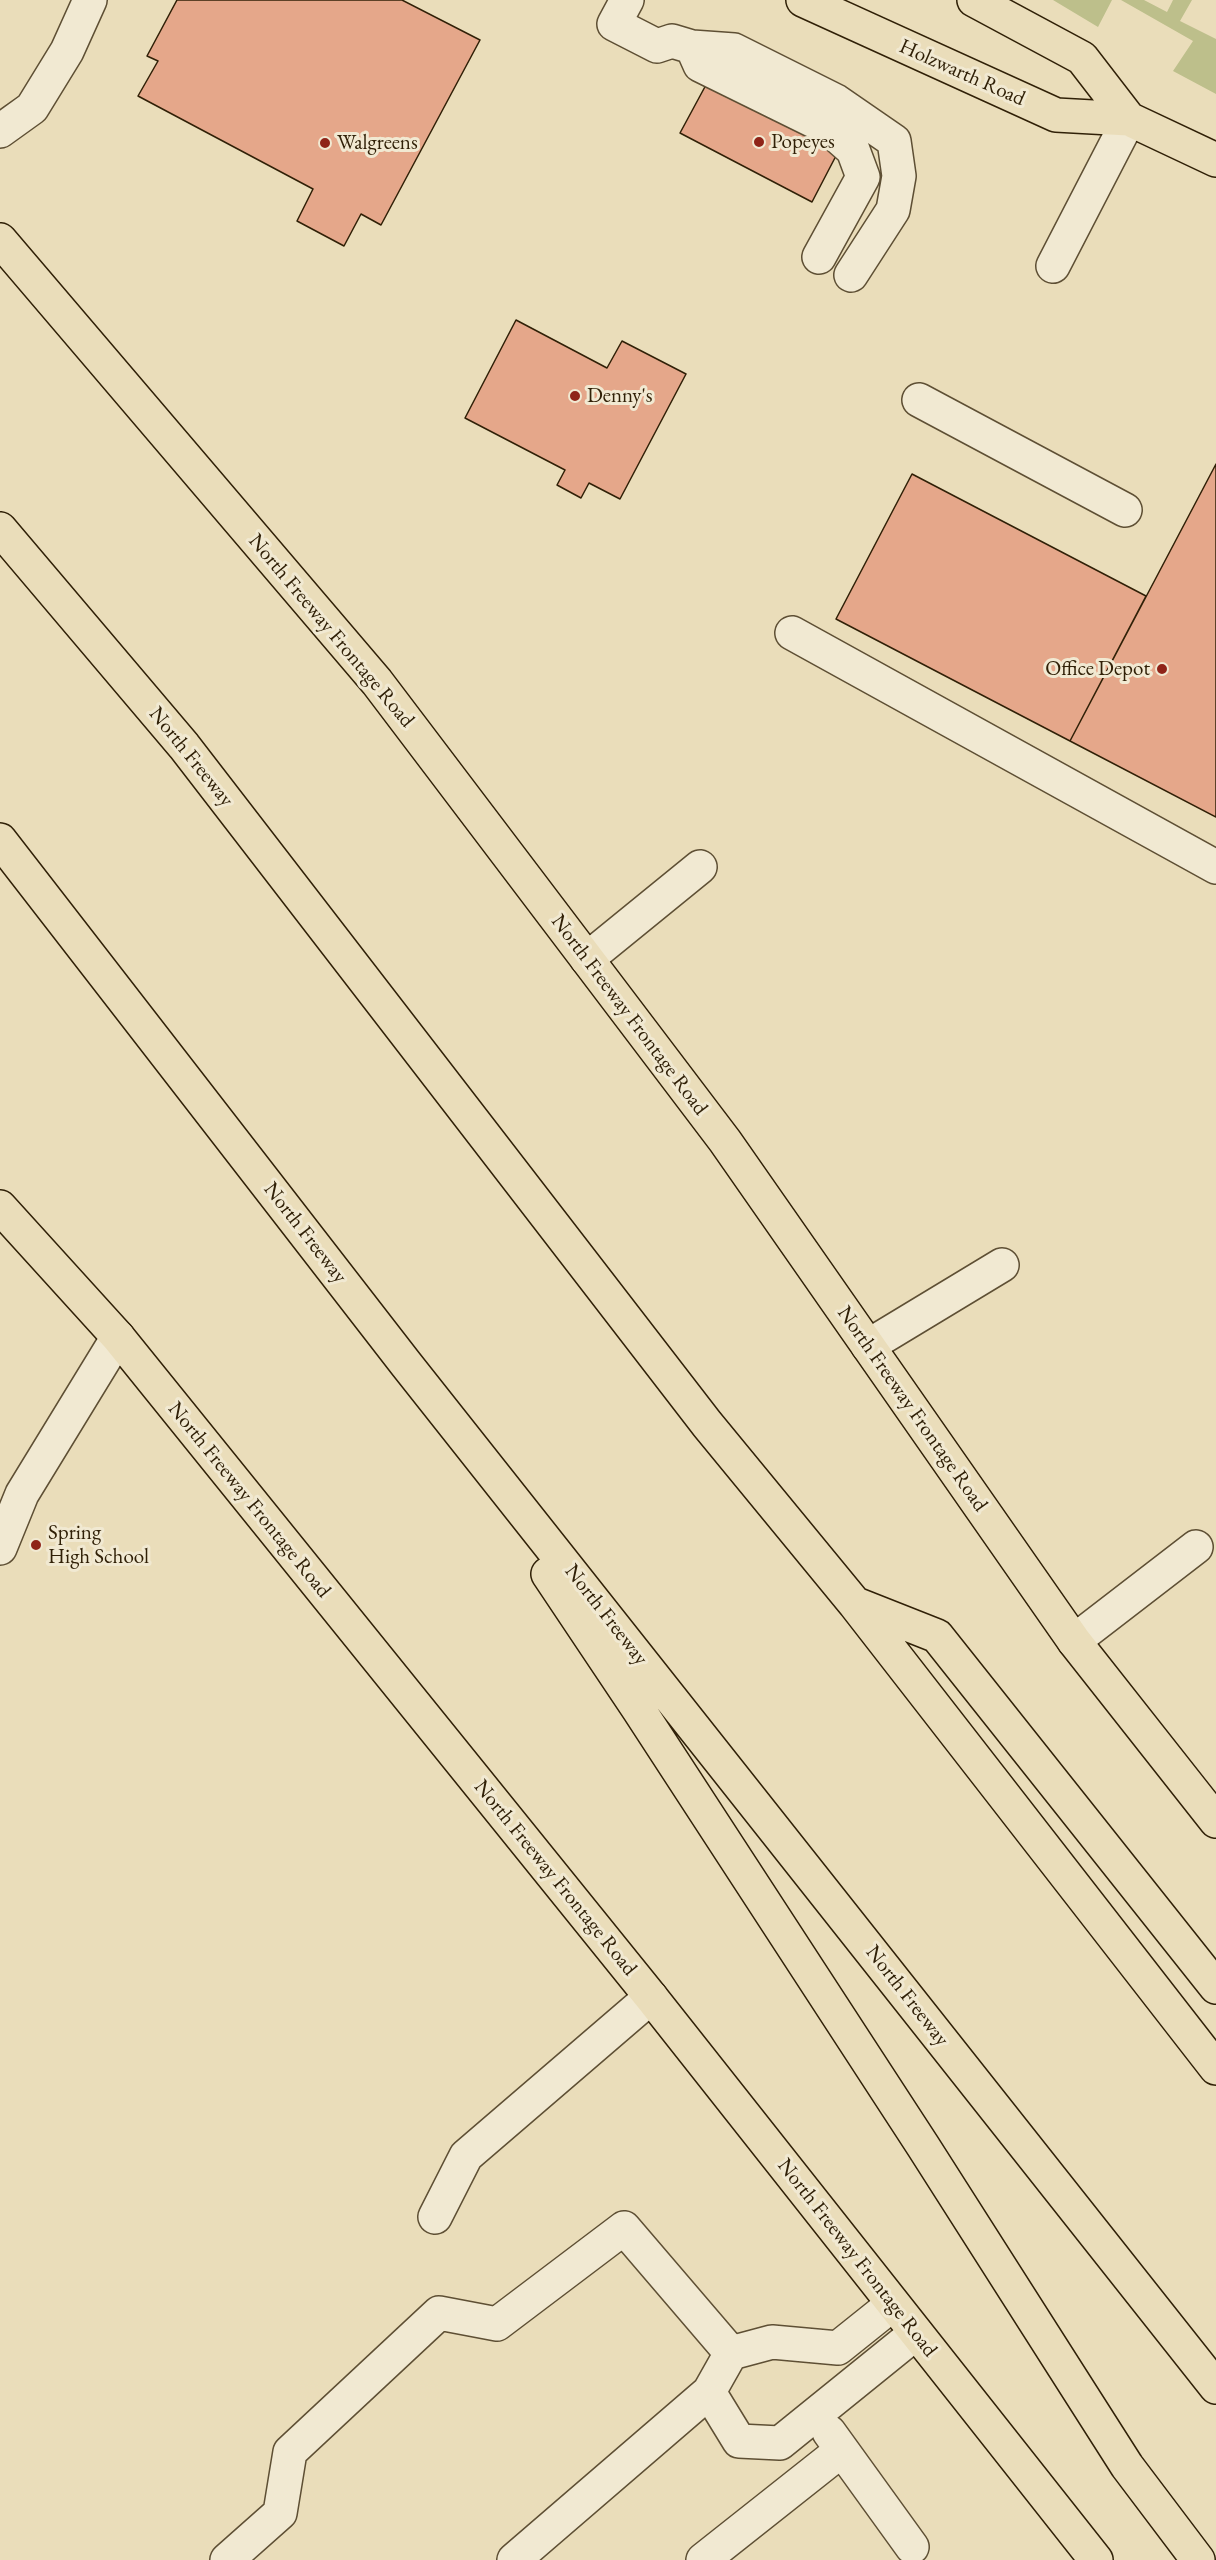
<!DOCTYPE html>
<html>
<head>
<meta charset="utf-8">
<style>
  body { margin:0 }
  canvas { display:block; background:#eaddba }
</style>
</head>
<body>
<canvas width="1216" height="2560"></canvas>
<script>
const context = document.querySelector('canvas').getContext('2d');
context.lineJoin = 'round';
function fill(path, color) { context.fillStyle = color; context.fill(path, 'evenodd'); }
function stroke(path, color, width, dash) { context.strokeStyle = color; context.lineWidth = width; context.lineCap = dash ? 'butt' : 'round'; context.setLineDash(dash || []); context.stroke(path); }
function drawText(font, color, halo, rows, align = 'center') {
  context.font = font + ' "EB Garamond",serif'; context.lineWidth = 6; context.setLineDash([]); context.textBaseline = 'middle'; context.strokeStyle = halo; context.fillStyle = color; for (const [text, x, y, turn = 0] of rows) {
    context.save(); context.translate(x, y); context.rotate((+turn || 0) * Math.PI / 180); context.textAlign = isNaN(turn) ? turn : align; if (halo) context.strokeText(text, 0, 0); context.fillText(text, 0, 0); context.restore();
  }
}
fill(new Path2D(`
  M1053 0H1112L1098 27Z
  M1121 0H1144L1167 12 1173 0H1192L1180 21 1216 39V94L1173 71 1193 41Z`), '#bdbf8b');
const building = new Path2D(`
  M177 0H402L480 40 381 225 361 214 344 246 297 221 313 189 138 96 158 61 147 56Z
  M707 83 838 152 812 202 680 133Z
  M516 320 607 368 622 341 686 374 620 499 589 483 581 498 557 485 565 470 465 418Z
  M1216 464V817L1070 741Z
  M912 474 1146 596 1070 741 836 619Z`);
fill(building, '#e5a78a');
stroke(building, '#302007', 1.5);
const minor = new Path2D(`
  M627 0 614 24 657 46 672 41 692 47 734 50 836 101 894 141 899 176 893 210 851 275
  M692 47 700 65 828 128 853 150 863 177 819 257
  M0 131 32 108 67 51 90 0
  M1053 266 1129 119
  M919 400 1125 510
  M792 633 1216 867
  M587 959 700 867
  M868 1346 1002 1265
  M0 1548 22 1494 118 1337
  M1074 1641 1196 1547
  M435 2217 466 2156 651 1997
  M893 2304 838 2348 772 2342 731 2353 709 2392 739 2441 780 2443 916 2333
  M829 2432 912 2547
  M227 2560 280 2513 290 2452 439 2313 497 2324 624 2228 731 2353
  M514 2560 709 2392
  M703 2560 842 2450`);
const major = new Path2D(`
  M803 0 1056 115 1129 119 1216 160
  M974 0 1082 58 1129 119
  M0 240 377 682 725 1141 1074 1641 1216 1821
  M0 1207 118 1337 651 1997 1096 2560`);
const highway = new Path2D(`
  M0 529 184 746 707 1424 855 1604 1216 2068
  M0 840 406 1364 1216 2387
  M548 1574 639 1710 923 2146 1127 2466 1198 2560
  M856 1604 937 1636 1216 1987`);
stroke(minor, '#5e4f34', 36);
stroke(major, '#302007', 36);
stroke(highway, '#302007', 36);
stroke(minor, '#f1e9d2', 33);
stroke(major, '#eaddba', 33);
stroke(highway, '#eaddba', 33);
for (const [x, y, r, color] of [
  [759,142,6,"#8f2418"],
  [325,143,6,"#8f2418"],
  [575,396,6,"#8f2418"],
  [1162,669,6,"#8f2418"],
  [36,1545,6,"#8f2418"]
]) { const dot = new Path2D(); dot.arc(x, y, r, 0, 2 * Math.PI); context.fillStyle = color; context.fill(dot); stroke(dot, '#f1e9d2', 2); }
drawText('21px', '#302007', '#f1e9d2', [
  ["Holzwarth Road",962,73,24],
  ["North Freeway Frontage Road",331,631,50],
  ["North Freeway",191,757,51],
  ["North Freeway Frontage Road",629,1015,53],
  ["North Freeway",305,1233,52],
  ["North Freeway Frontage Road",912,1409,55],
  ["North Freeway Frontage Road",249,1500,51],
  ["North Freeway",606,1615,52],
  ["North Freeway Frontage Road",555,1878,51],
  ["North Freeway",907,1996,52],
  ["North Freeway Frontage Road",857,2258,52]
]);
drawText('21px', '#302007', '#f1e9d2', [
  ["Popeyes",771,142],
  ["Walgreens",337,143],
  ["Denny's",587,396],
  ["Office Depot",1150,669,"right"],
  ["Spring",48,1533],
  ["High School",48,1557]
], 'left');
</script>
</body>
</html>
